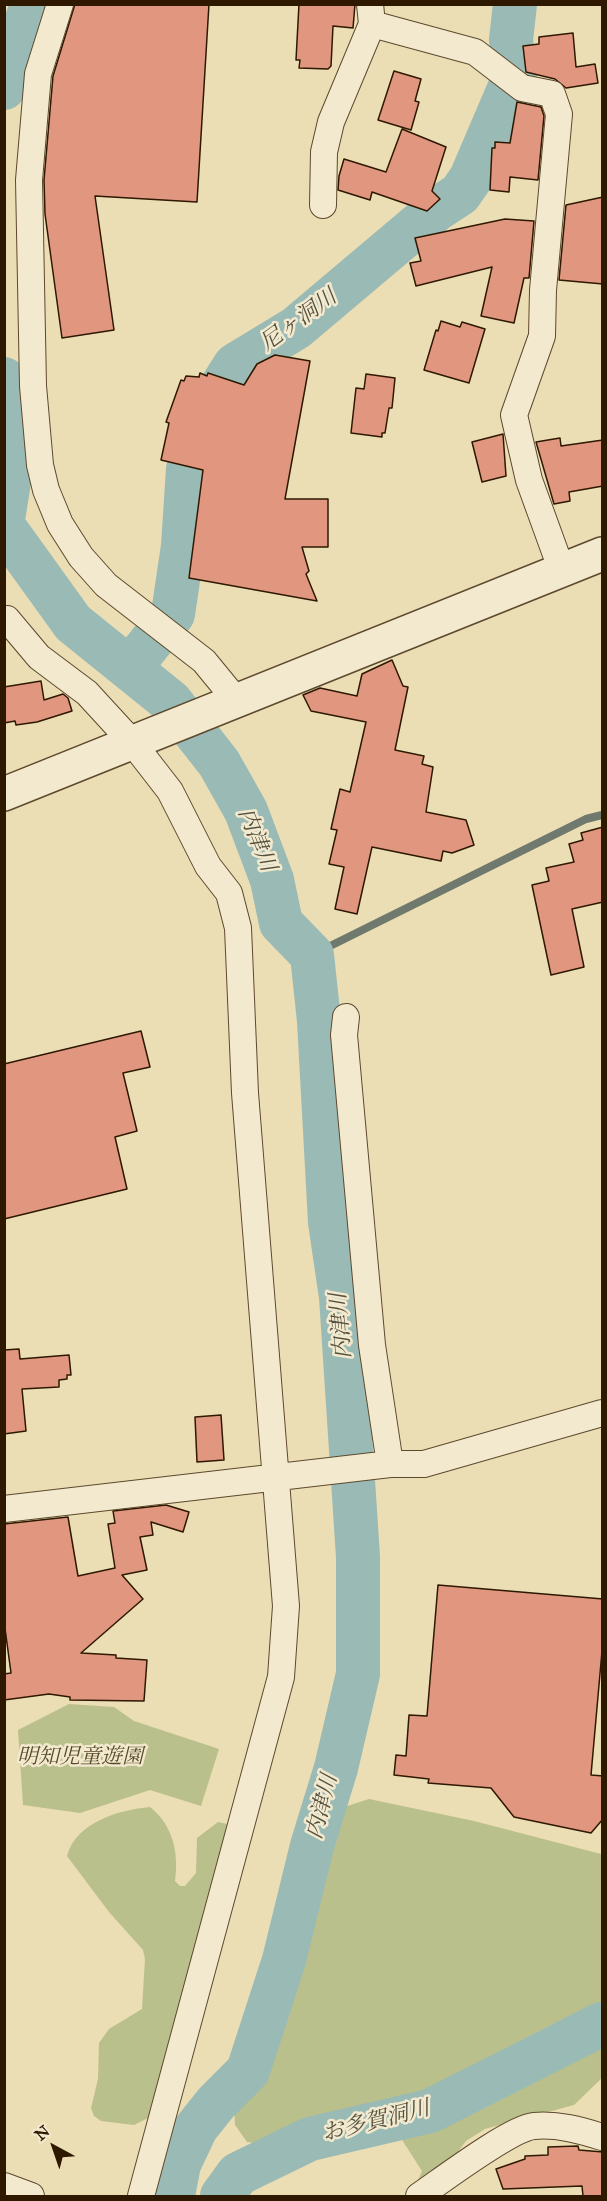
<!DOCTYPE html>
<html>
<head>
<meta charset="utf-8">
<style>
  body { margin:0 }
  #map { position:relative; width:607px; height:2201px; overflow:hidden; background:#ebddb4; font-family:"IM FELL Great Primer",serif }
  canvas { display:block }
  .frame { position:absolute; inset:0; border:6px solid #2e1800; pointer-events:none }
  .north { position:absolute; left:24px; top:2117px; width:60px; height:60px; -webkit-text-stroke:4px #f2e9ce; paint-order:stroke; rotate:320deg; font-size:16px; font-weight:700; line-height:24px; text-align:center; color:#2e1800 }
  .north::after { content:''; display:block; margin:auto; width:21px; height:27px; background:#2e1800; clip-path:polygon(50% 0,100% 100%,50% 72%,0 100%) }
</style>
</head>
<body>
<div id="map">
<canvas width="607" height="2201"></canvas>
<div class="frame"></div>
<div class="north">N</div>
</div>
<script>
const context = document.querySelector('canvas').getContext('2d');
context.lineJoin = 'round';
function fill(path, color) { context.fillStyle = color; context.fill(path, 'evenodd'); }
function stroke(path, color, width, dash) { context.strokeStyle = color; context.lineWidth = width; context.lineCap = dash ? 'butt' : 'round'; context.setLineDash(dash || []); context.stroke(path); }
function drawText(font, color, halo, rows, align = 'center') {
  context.font = font + ' "IM FELL Great Primer","Noto Serif JP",serif'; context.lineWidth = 5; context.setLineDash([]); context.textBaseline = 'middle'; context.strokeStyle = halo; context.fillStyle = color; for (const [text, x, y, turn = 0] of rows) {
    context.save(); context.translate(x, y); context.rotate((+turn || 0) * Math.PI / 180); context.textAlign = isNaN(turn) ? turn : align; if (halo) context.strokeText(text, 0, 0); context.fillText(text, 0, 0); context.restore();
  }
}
fill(new Path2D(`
  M69 1704 114 1707 134 1721 219 1749 201 1806 150 1790 80 1813 23 1805 18 1730Z
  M369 1799 474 1821 601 1854 602 1852V2078L574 2105 485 2129 466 2141 447 2166 443 2196H411L422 2171 381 2107 269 2145 247 2142 235 2125 234 2104 279 2011 325 1841 341 1808Z
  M150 1807C173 1825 179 1853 175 1881L180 1886H185L196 1873 197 1838 218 1822 227 1824 234 1833 152 2116 134 2125 101 2121 94 2116 91 2108 98 2079 99 2043 109 2029 142 2009 145 1959 143 1950 109 1912 67 1856C76 1822 119 1810 150 1807Z`), '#bac08b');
stroke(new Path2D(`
  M312 955 586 819 602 815`), '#6f796d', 8);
stroke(new Path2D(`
  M4 88 15 49 33 4
  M4 379 14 450 4 513
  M4 527 73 623 171 702 219 763 246 811 272 880 281 923 312 955 319 1021 330 1222 341 1297 358 1557V1674L336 1768 312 1846 284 1960 248 2071 216 2103 196 2128 179 2164 173 2196
  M130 668 173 614 183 546 188 469 218 392 235 365 296 328 437 209 460 194 471 178 515 75 511 40 515 4
  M222 2196 238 2174 310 2139 430 2111 602 2024`), '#9abab5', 44);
const building = new Path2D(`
  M75 4H209L197 202 95 196 114 330 62 338 45 214 44 180 53 76Z
  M299 4H355L353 28 333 26 331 66 328 69 299 68 300 60H296Z
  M573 33 576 67 595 64 598 83 566 88 555 79 526 72 523 46 539 44V37Z
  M394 71 421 79 415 101 419 102 411 130 378 120Z
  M517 102 541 107 544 116 538 180 510 177 509 192 490 190 492 148H495V142L510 143Z
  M402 129 446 147 432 191 440 199 427 211 372 192 370 200 338 190 339 176 344 159 386 172Z
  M603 197V284L559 280 566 205Z
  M505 219 534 221 529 278H524L514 323 481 316 492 267 416 286 410 263 421 261 415 238Z
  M441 321 460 327 462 322 485 329 469 383 424 370 436 330 438 331Z
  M275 355 310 361 285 499H328V547H302L309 571 306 574 317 601 189 578 203 470 161 460 169 423 166 422 181 380 184 381 186 376 199 377 200 373 207 376 208 373 244 385 257 364Z
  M366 374 395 378 392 408H389L385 433H382V437L351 433 356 388 364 389Z
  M503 434 506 476 482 482 472 442Z
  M560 438 561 446 603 440V486L569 492 570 501 554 504 536 442Z
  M392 660 403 686 408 687 395 750 424 756 422 764 433 767 426 812 466 820 474 845 452 853 443 851 441 861 372 847 357 914 335 909 344 867 329 864 337 830 331 829 340 789 350 792 366 722 311 711 303 695 320 688 357 696 362 674Z
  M41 681 44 700 63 694 68 698 72 711 37 722 16 725 15 721 4 723V687Z
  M603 827V902L572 909 584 967 551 975 532 885 549 881 546 868 574 862 569 844 583 840 581 833Z
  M141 1031 150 1067 123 1073 137 1131 115 1137 127 1189 4 1219V1064Z
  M19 1349 20 1359 69 1355 71 1375H67V1379L59 1380V1387L22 1389 26 1431 4 1434V1350Z
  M221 1415 224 1460 197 1462 195 1417Z
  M166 1505 189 1512 183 1532 151 1522 153 1535 140 1537 147 1570 122 1575 143 1599 81 1653 116 1655V1658L147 1660 144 1701 70 1700V1697L49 1694 4 1700V1674L11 1673 4 1621V1524L68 1517 78 1576 115 1568 108 1524 115 1523 113 1511Z
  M438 1585 603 1599V1640L591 1775 603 1776V1819L591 1833 514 1817 491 1788 428 1783 429 1779 394 1775 396 1755 406 1756 409 1715 427 1716Z
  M578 2146 579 2150 603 2152V2196H583L582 2186 503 2189 496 2169 525 2159V2156L548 2155V2147Z`);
fill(building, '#e1977f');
stroke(building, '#2e1800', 1.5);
const minor = new Path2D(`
  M60 4 38 74 29 180 33 386 40 465 46 490 60 524 81 557 106 585 204 661 236 700
  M372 24 475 52 522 88 552 94 559 114 543 290 542 336 514 415 529 480 562 571
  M323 205 324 152 331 122 372 24 370 4
  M7 619 39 657 87 693 132 742 170 791 208 866 229 893 238 928 245 1093 286 1606 281 1677 141 2196
  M346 1017 344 1035 372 1345 390 1464
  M4 1509 390 1464H424L602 1413
  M4 2186 31 2196
  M419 2196C441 2181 511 2128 534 2126 558 2124 580 2130 602 2137`);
const tertiary = new Path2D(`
  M4 794 602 554`);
stroke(minor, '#5d492d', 28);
stroke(tertiary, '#5d492d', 36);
stroke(minor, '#f2e9ce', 26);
stroke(tertiary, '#f2e9ce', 33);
drawText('italic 21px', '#584a2a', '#f2e9ce', [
  ["明知児童遊園",80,1758]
]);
drawText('italic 22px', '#54513f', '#f2e9ce', [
  ["尼ヶ洞川",299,321,-36],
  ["内津川",256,840,68],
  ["内津川",342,1326,-95],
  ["内津川",323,1807,-76],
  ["お多賀洞川",376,2122,-14]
]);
</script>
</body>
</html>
